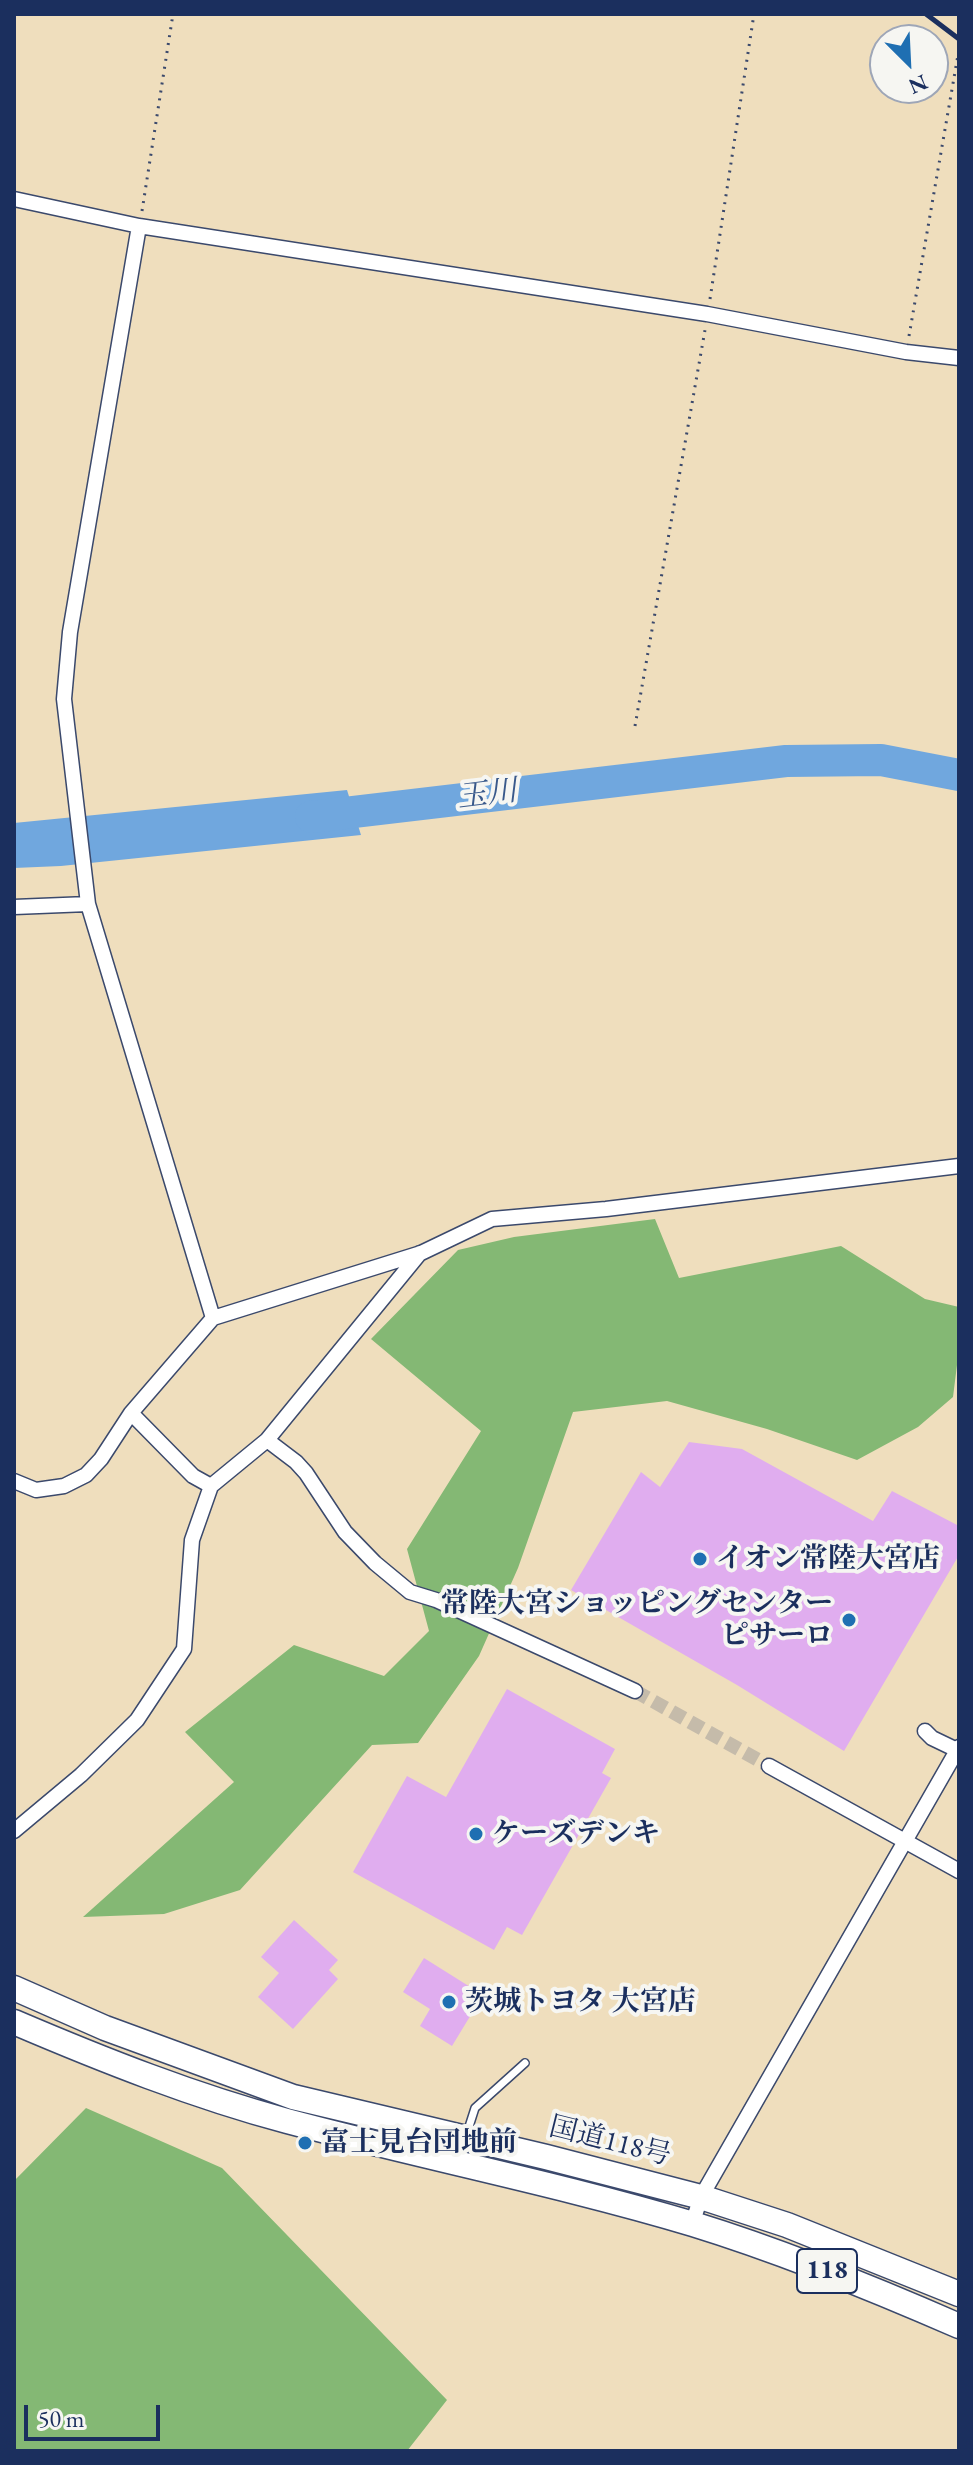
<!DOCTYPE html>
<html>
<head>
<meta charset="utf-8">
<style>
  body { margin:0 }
  #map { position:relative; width:973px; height:2465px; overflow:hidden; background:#efdebd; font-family:"EB Garamond",serif }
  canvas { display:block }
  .frame { position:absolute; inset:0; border:16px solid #1b2f5e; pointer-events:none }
  .north { position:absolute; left:869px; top:24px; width:80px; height:80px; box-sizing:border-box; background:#f6f6f2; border:2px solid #9ea6b7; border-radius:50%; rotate:156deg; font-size:22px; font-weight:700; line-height:32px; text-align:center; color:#1b2f5e }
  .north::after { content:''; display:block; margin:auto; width:28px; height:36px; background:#1f6fb2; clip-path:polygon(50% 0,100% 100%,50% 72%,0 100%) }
  .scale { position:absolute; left:24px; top:2405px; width:136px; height:36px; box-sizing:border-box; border:4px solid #1b2f5e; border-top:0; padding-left:10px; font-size:24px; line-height:28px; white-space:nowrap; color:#1b2f5e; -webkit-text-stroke:6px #f6f6f2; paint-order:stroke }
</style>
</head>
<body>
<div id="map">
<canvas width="973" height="2465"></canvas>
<div class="frame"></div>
<div class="north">N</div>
<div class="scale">50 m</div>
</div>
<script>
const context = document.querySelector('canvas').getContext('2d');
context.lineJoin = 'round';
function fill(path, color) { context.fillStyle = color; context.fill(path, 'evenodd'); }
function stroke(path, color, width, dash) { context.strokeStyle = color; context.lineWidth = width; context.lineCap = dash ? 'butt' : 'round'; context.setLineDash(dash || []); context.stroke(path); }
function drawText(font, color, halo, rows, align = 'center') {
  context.font = font + ' "EB Garamond","Noto Serif JP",serif'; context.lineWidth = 8; context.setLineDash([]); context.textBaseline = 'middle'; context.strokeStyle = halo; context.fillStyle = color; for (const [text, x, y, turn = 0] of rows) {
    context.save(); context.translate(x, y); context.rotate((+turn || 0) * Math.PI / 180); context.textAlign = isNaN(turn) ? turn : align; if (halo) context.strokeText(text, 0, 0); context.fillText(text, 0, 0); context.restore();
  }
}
fill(new Path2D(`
  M655 1219 679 1278 841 1246 925 1299 959 1307V1349L953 1397 918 1427 857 1460 767 1429 667 1401 573 1412 518 1568 479 1656 418 1743 372 1745 240 1890 164 1914 83 1917 234 1782 185 1732 294 1645 384 1676 429 1631 407 1549 481 1431 371 1339 458 1250 514 1237Z
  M86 2108 222 2168 447 2400 407 2451H14V2181Z`), '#84b874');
fill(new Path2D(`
  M347 790 361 835 61 866 14 868V823Z`), '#70a7de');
stroke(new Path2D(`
  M311 817 786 761 881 760 959 775`), '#70a7de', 32);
fill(new Path2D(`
  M689 1442 742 1449 873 1521 892 1491 959 1526V1555L844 1751 737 1685 571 1590 641 1472 660 1487Z
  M507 1689 615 1749 602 1773 611 1778 522 1935 507 1927 494 1950 353 1872 407 1776 446 1797Z
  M294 1920 338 1960 329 1970 338 1979 293 2029 258 1997 279 1973 261 1957Z
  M424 1958 483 1995 452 2046 420 2026 430 2009 403 1992Z`), '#e0adef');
stroke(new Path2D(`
  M635 1691 769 1766`), '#c5bbaa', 14, [14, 7]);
const service = new Path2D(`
  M466 2136 475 2108 525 2063`);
const minor = new Path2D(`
  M14 199 139 226 707 314 906 352 959 358
  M139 226 70 632 64 699 88 904 213 1318
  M14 907 88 904
  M131 1413 193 1476 211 1486 267 1440 420 1253
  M267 1440 296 1462 306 1473 345 1532 375 1563 410 1592 436 1600 635 1691
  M14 1481 36 1490 64 1486 86 1475 101 1459 131 1413 213 1318 421 1253 492 1219 606 1209 959 1166
  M925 1731 932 1738 957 1750
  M769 1766 959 1871
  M14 1831 81 1775 137 1720 184 1649 192 1540 211 1486
  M692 2224 701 2197 959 1747`);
const trunk = new Path2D(`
  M14 1988 105 2028 293 2097 546 2157 701 2197 787 2225 959 2294
  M14 2022C103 2060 194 2096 287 2121 422 2157 559 2184 693 2224 784 2252 872 2288 959 2326`);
stroke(service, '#3b496c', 10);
stroke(minor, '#3b496c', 17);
stroke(trunk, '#3b496c', 27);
stroke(new Path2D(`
  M142 211 173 14
  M710 299 754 14
  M909 336 959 49
  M635 726 705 330`), '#3b496c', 3, [2, 6]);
stroke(service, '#fff', 7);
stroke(minor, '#fff', 14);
stroke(trunk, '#fff', 24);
stroke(new Path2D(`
  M926 14 959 39`), '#1b2f5e', 5);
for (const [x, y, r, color] of [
  [700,1559,8,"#1f6fb2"],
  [849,1620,8,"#1f6fb2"],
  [476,1834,8,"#1f6fb2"],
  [449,2002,8,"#1f6fb2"],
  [305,2143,8,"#1f6fb2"]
]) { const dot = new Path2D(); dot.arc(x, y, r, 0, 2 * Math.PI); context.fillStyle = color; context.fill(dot); stroke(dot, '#f6f6f2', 3); }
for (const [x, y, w] of [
  [827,2271,60]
]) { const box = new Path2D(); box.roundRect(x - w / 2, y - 22, w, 44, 6); context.fillStyle = '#f6f6f2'; context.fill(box); stroke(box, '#1b2f5e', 2); }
drawText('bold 26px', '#1b2f5e', null, [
  ["118",827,2271]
]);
drawText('bold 28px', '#1b2f5e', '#f6f6f2', [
  ["イオン常陸大宮店",716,1559],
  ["常陸大宮ショッピングセンター",833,1604,"right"],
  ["ピサーロ",833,1636,"right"],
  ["ケーズデンキ",492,1834],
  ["茨城トヨタ 大宮店",465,2002],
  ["富士見台団地前",321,2143]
], 'left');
drawText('28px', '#1b2f5e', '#f6f6f2', [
  ["国道118号",610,2142,14]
]);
drawText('italic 30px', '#39598b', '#f6f6f2', [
  ["玉川",487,795,-7]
]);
</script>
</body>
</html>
